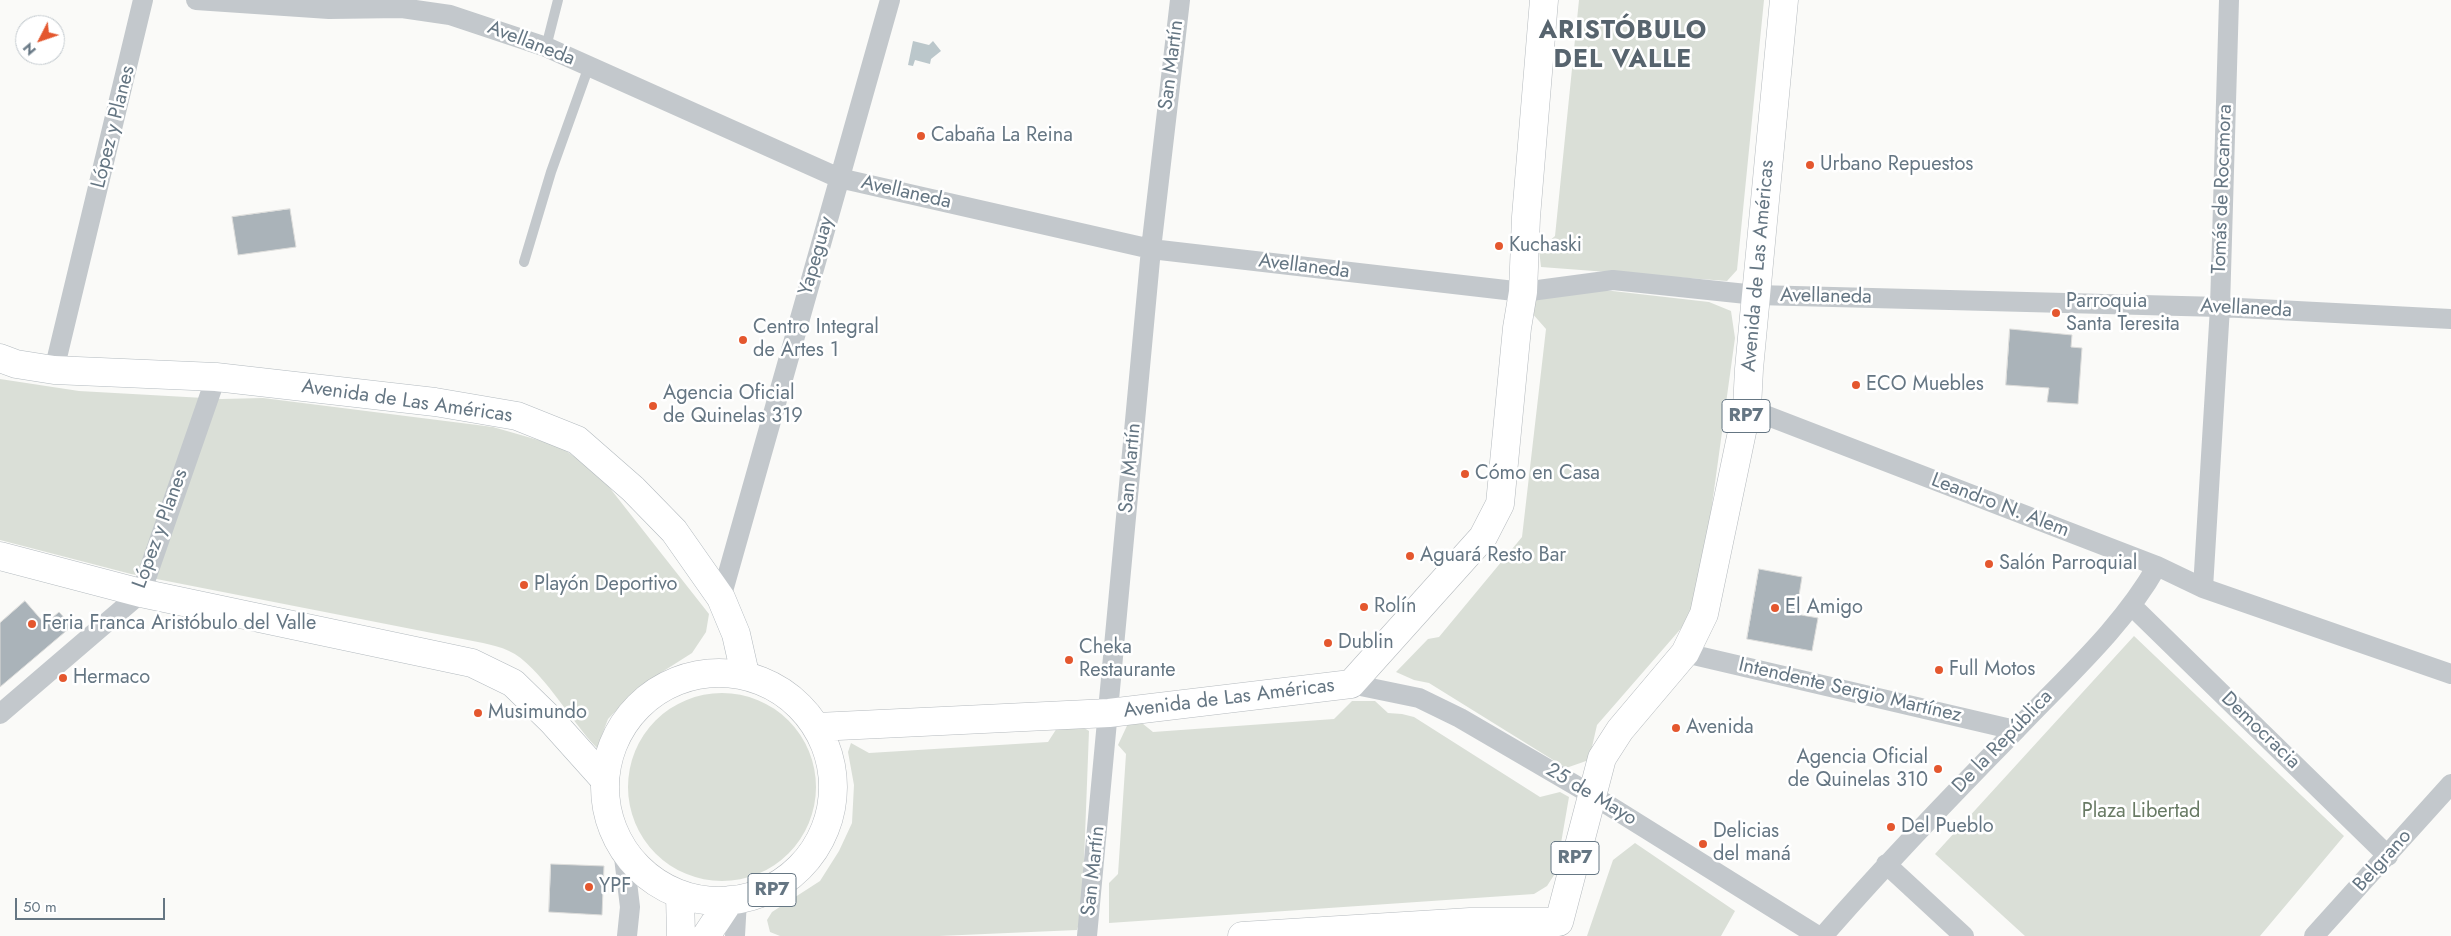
<!DOCTYPE html>
<html>
<head>
<meta charset="utf-8">
<style>
  body { margin:0 }
  #map { position:relative; width:2451px; height:936px; overflow:hidden; background:#fafaf8; font-family:Jost,sans-serif }
  canvas { display:block }
  .north { position:absolute; left:15px; top:15px; width:50px; height:50px; box-sizing:border-box; background:#fff; border:1px solid #c1c8cd; border-radius:50%; rotate:229deg; font-size:14px; font-weight:700; line-height:20px; text-align:center; color:#657683 }
  .north::after { content:''; display:block; margin:auto; width:18px; height:22px; background:#e4572e; clip-path:polygon(50% 0,100% 100%,50% 72%,0 100%) }
  .scale { position:absolute; left:15px; top:898px; width:150px; height:22px; box-sizing:border-box; border:2px solid #657683; border-top:0; padding-left:6px; font-size:15px; line-height:18px; white-space:nowrap; color:#657683; -webkit-text-stroke:4px #fff; paint-order:stroke }
</style>
</head>
<body>
<div id="map">
<canvas width="2451" height="936"></canvas>
<div class="north">N</div>
<div class="scale">50 m</div>
</div>
<script>
const context = document.querySelector('canvas').getContext('2d');
context.lineJoin = 'round';
function fill(path, color) { context.fillStyle = color; context.fill(path, 'evenodd'); }
function stroke(path, color, width, dash) { context.strokeStyle = color; context.lineWidth = width; context.lineCap = dash ? 'butt' : 'round'; context.setLineDash(dash || []); context.stroke(path); }
function drawText(font, color, halo, rows, align = 'center') {
  context.font = font + ' Jost,sans-serif'; context.lineWidth = 5; context.setLineDash([]); context.textBaseline = 'middle'; context.strokeStyle = halo; context.fillStyle = color; for (const [text, x, y, turn = 0] of rows) {
    context.save(); context.translate(x, y); context.rotate((+turn || 0) * Math.PI / 180); context.textAlign = isNaN(turn) ? turn : align; if (halo) context.strokeText(text, 0, 0); context.fillText(text, 0, 0); context.restore();
  }
}
fill(new Path2D(`
  M1579 0H1764L1737 270 1727 281 1541 267 1539 250 1555 236Z
  M1560 285 1709 302 1731 311 1735 338 1699 599 1691 617 1597 725 1589 760 1566 768 1429 683 1414 680 1396 672 1428 639 1439 637 1522 537 1546 329 1531 312 1534 299Z
  M0 379 79 391 222 399 263 398 493 427 559 446 598 473 709 614 706 632 692 653 640 686 608 719 597 748C571 722 540 665 509 651 501 647 491 645 483 643L131 574 0 540Z
  M2134 636 2344 836 2260 936H2025L1935 854Z
  M628 787a94 94 0 1 1 188 0a94 94 0 1 1-188 0Z
  M1352 701H1375L1388 713 1402 714 1414 717 1540 797 1560 792 1569 797 1556 872 1547 886 1534 894 1109 923V883L1118 874 1126 754 1118 745 1132 715 1153 732 1334 719Z
  M1078 724 1089 731 1082 914 1077 930 939 936H780L770 932 767 920 772 912 820 881 839 851 852 823 854 785 848 752 851 743 869 753 1048 742 1057 728Z
  M1635 843 1735 911 1721 936H1587L1613 860Z`), '#dadfd7');
fill(new Path2D(`
  M913 41 929 45 933 41 941 51 931 59 930 64 915 60 913 66 908 65Z`), '#bbc7cb');
const building = new Path2D(`
  M290 209 296 247 238 255 232 217Z
  M2010 329 2072 335 2071 347 2082 348 2078 404 2047 402 2049 388 2006 385Z
  M1759 569 1802 577 1796 614 1818 618 1812 651 1747 639Z
  M25 601 45 624 59 612 72 626 0 687V623Z
  M551 864 604 866 602 915 549 912Z`);
fill(building, '#aab3b9');
stroke(building, '#dcdcda', 1);
const secondary = new Path2D(`
  M0 358 16 364 54 370 216 377 435 402 517 416 577 440 633 489 674 531 721 598 736 634 745 674
  M0 556 141 593 472 663 513 683 552 721 604 779`);
const primary = new Path2D(`
  M605 787a114 114 0 1 1 228 0a114 114 0 1 1-228 0Z
  M817 727 1109 713 1351 684 1483 537 1500 504 1517 328 1523 292 1526 217 1544 0
  M680 895 681 936
  M706 936 730 900
  M1242 936 1470 922H1559L1602 758 1620 730 1685 653 1704 614 1747 408 1749 369 1784 0`);
stroke(secondary, '#b3babf', 29);
stroke(primary, '#b5babe', 29);
stroke(new Path2D(`
  M546 47 558 0
  M524 262 551 172 589 66`), '#c3c8cc', 10);
stroke(new Path2D(`
  M196 0 329 9 402 8 450 15 546 47 839 178 1151 249 1523 292 1613 280 1756 295 2220 307 2451 319
  M54 370 143 0
  M1747 408 2157 566 2203 588 2451 674
  M2203 588 2220 307 2229 0
  M721 598 890 0
  M2132 606 2388 856
  M1685 653 2015 730
  M1351 684 1419 698 1460 718 1592 795 1818 936
  M0 714 141 593 216 377
  M623 849 630 907 627 936
  M1886 864 1964 936
  M735 936 737 900
  M1087 936 1151 249 1180 0
  M1823 936C1885 865 1951 796 2017 729 2066 677 2122 628 2157 566
  M2314 936 2451 784`), '#c3c8cc', 20);
stroke(secondary, '#fff', 28);
stroke(primary, '#fff', 28);
for (const [x, y, r, color] of [
  [921,136,5,"#e4572e"],
  [1810,165,5,"#e4572e"],
  [1499,246,5,"#e4572e"],
  [2056,313,5,"#e4572e"],
  [743,340,5,"#e4572e"],
  [1856,385,5,"#e4572e"],
  [653,406,5,"#e4572e"],
  [1465,474,5,"#e4572e"],
  [1410,556,5,"#e4572e"],
  [1989,564,5,"#e4572e"],
  [524,585,5,"#e4572e"],
  [1364,607,5,"#e4572e"],
  [1775,608,5,"#e4572e"],
  [32,624,5,"#e4572e"],
  [1328,643,5,"#e4572e"],
  [1069,660,5,"#e4572e"],
  [1939,670,5,"#e4572e"],
  [63,678,5,"#e4572e"],
  [478,713,5,"#e4572e"],
  [1676,728,5,"#e4572e"],
  [1938,769,5,"#e4572e"],
  [1891,827,5,"#e4572e"],
  [1703,844,5,"#e4572e"],
  [589,887,5,"#e4572e"]
]) { const dot = new Path2D(); dot.arc(x, y, r, 0, 2 * Math.PI); context.fillStyle = color; context.fill(dot); stroke(dot, '#fff', 2); }
for (const [x, y, w] of [
  [1746,416,48],
  [1575,858,48],
  [772,890,48]
]) { const box = new Path2D(); box.roundRect(x - w / 2, y - 16.5, w, 33, 4); context.fillStyle = '#fff'; context.fill(box); stroke(box, '#657683', 1); }
drawText('bold 19px', '#657683', null, [
  ["RP7",1746,416],
  ["RP7",1575,858],
  ["RP7",772,890]
]);
drawText('20px', '#657683', '#fff', [
  ["Avellaneda",531,44,21],
  ["San Martín",1172,65,-83],
  ["López y Planes",114,127,-76],
  ["Tomás de Rocamora",2223,189,-88],
  ["Avellaneda",906,193,13],
  ["Yapeguay",817,256,-74],
  ["Avenida de Las Américas",1759,266,-85],
  ["Avellaneda",1304,267,7],
  ["Avellaneda",1826,297,1],
  ["Avellaneda",2246,309,3],
  ["Avenida de Las Américas",407,402,8],
  ["San Martín",1131,468,-85],
  ["Leandro N. Alem",2000,506,21],
  ["López y Planes",161,529,-70],
  ["Intendente Sergio Martínez",1850,691,13],
  ["Avenida de Las Américas",1229,699,-7],
  ["Democracia",2260,731,44],
  ["De la República",2003,742,-46],
  ["25 de Mayo",1591,795,31],
  ["Belgrano",2383,861,-48],
  ["San Martín",1094,871,-84]
]);
drawText('20px', '#657683', '#fff', [
  ["Cabaña La Reina",931,136],
  ["Urbano Repuestos",1820,165],
  ["Kuchaski",1509,246],
  ["Parroquia",2066,302],
  ["Santa Teresita",2066,325],
  ["Centro Integral",753,328],
  ["de Artes 1",753,351],
  ["ECO Muebles",1866,385],
  ["Agencia Oficial",663,394],
  ["de Quinelas 319",663,417],
  ["Cómo en Casa",1475,474],
  ["Aguará Resto Bar",1420,556],
  ["Salón Parroquial",1999,564],
  ["Playón Deportivo",534,585],
  ["Rolín",1374,607],
  ["El Amigo",1785,608],
  ["Feria Franca Aristóbulo del Valle",42,624],
  ["Dublin",1338,643],
  ["Cheka",1079,648],
  ["Restaurante",1079,671],
  ["Full Motos",1949,670],
  ["Hermaco",73,678],
  ["Musimundo",488,713],
  ["Avenida",1686,728],
  ["Agencia Oficial",1928,758,"right"],
  ["de Quinelas 310",1928,781,"right"],
  ["Del Pueblo",1901,827],
  ["Delicias",1713,832],
  ["del maná",1713,855],
  ["YPF",599,887]
], 'left');
drawText('20px', '#687a64', '#fff', [
  ["Plaza Libertad",2141,812]
]);
context.letterSpacing = '1px';
drawText('bold 25px', '#57646e', '#fff', [
  ["ARISTÓBULO",1623,32],
  ["DEL VALLE",1623,61]
]);
context.letterSpacing = '0px';
</script>
</body>
</html>
